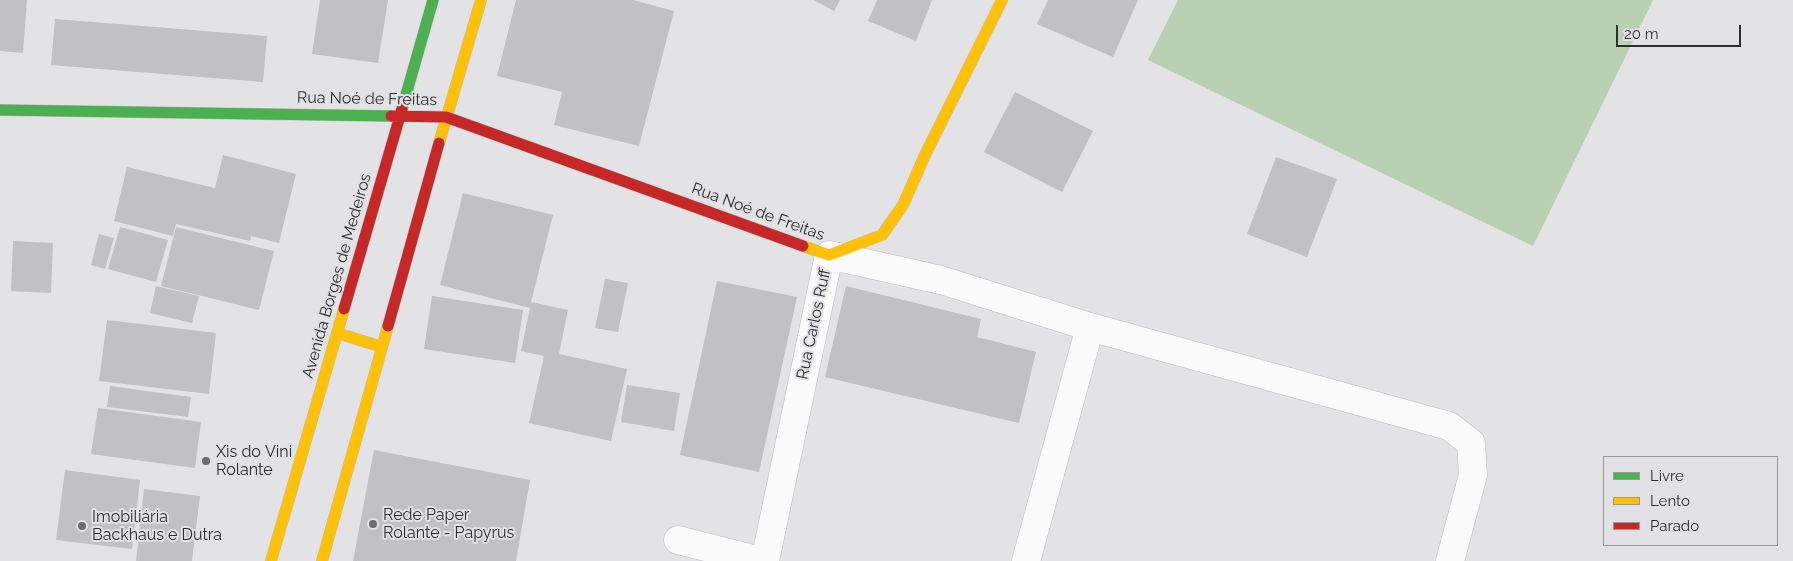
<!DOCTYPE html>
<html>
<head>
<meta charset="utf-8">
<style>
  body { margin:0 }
  #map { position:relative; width:1793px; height:561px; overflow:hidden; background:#e3e2e4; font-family:Raleway,sans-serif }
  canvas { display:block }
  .legend { position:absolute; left:1603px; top:456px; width:175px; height:90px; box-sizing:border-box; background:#e2e1e5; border:1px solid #9a999c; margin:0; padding:6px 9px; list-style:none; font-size:15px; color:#2e2d2f }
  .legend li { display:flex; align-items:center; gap:10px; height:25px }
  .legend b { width:25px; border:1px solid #9a999c }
  .scale { position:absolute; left:1616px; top:25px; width:125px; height:22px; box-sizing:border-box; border:2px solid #2e2d2f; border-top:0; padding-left:6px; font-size:15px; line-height:18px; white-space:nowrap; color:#2e2d2f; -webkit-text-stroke:4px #e2e1e5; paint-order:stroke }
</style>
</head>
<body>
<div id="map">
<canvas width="1793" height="561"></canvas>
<ul class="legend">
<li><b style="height:6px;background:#4caf50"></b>Livre</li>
<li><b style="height:6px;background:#ffc107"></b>Lento</li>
<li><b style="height:6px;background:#c62828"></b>Parado</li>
</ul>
<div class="scale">20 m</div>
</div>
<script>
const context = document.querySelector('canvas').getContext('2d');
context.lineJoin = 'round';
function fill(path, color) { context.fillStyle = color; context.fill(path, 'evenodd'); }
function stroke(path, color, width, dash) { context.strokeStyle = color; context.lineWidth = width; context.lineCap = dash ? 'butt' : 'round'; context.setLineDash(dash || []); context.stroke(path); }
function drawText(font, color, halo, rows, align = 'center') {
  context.font = font + ' Raleway,sans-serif'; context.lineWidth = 4; context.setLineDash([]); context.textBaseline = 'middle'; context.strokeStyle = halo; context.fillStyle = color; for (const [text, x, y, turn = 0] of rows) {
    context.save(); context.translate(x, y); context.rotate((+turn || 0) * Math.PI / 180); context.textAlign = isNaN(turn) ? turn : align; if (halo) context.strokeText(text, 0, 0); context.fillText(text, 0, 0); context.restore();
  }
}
fill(new Path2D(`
  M1178 0H1653L1533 246 1148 60Z`), '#bad0b2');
fill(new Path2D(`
  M0 0H27L23 53 0 51Z
  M320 0H388L378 63 312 54Z
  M516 0H633L674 11 639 146 554 125 562 92 497 76Z
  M814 0H840L834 11Z
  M877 0H932L916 41 868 21Z
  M1048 0H1138L1113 57 1037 24Z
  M55 19 267 36 263 82 51 65Z
  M1015 92 1093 131 1062 192 984 152Z
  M223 155 296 174 279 243 251 236 250 241 176 224 173 236 114 221 127 167 215 188Z
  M1276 157 1337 179 1307 257 1247 234Z
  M463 193 553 215 531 302 568 310 559 354 627 369 611 441 529 423 544 356 521 351 530 308 440 285Z
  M120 227 168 240 156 282 108 269Z
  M176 227 274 251 259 310 161 286Z
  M99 234 114 238 105 269 91 265Z
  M13 241 53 243 51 293 11 291Z
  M605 279 628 283 618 332 595 328Z
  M717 281 797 297 759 472 680 455Z
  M156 286 199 296 192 323 150 313Z
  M846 286 981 319 977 337 1036 352 1019 423 825 377Z
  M432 296 523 310 515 363 424 349Z
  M107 320 216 333 209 394 99 381Z
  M627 385 680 393 674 431 621 422Z
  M110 386 191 397 188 417 107 407Z
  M98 408 201 422 195 468 91 454Z
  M374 450 530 480 516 561H353Z
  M65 470 140 480 132 549 56 540Z
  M144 489 200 496 192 561H136Z`), '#c1c0c2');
const street = new Path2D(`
  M678 540 761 561
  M765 561 829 255 941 280 1090 327 1449 426 1471 443 1473 475 1450 561
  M1026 561 1090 327`);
const fast = new Path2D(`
  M402 109 433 0
  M0 110 391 116`);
const slow = new Path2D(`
  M439 143 481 0
  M803 246 829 255 882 235 903 205 925 155 1002 0
  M337 333 382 347
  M271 561 344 309
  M322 561 388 326`);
const jam = new Path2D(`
  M391 116 446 117 803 246
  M344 309 402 109
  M388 326 439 143`);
stroke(street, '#bebdbf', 29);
stroke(fast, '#bebdbf', 12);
stroke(slow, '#bebdbf', 12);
stroke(jam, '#bebdbf', 12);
stroke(street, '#fbfbfb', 28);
stroke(fast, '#4caf50', 11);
stroke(slow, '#ffc107', 11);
stroke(jam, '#c62828', 11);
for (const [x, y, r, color] of [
  [206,461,5,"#6d6c6e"],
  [373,524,5,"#6d6c6e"],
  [82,526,5,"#6d6c6e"]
]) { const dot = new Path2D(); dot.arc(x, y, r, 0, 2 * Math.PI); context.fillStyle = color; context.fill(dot); stroke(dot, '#e2e1e5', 2); }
drawText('16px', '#2e2d2f', '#e2e1e5', [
  ["Rua Noé de Freitas",367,99,1],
  ["Rua Noé de Freitas",758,212,20],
  ["Avenida Borges de Medeiros",337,276,-74],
  ["Rua Carlos Ruff",814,324,-78]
]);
drawText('16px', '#2e2d2f', '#e2e1e5', [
  ["Xis do Vini",216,452],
  ["Rolante",216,470],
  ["Rede Paper",383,515],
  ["Rolante - Papyrus",383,533],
  ["Imobiliária",92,517],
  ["Backhaus e Dutra",92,535]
], 'left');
</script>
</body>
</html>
